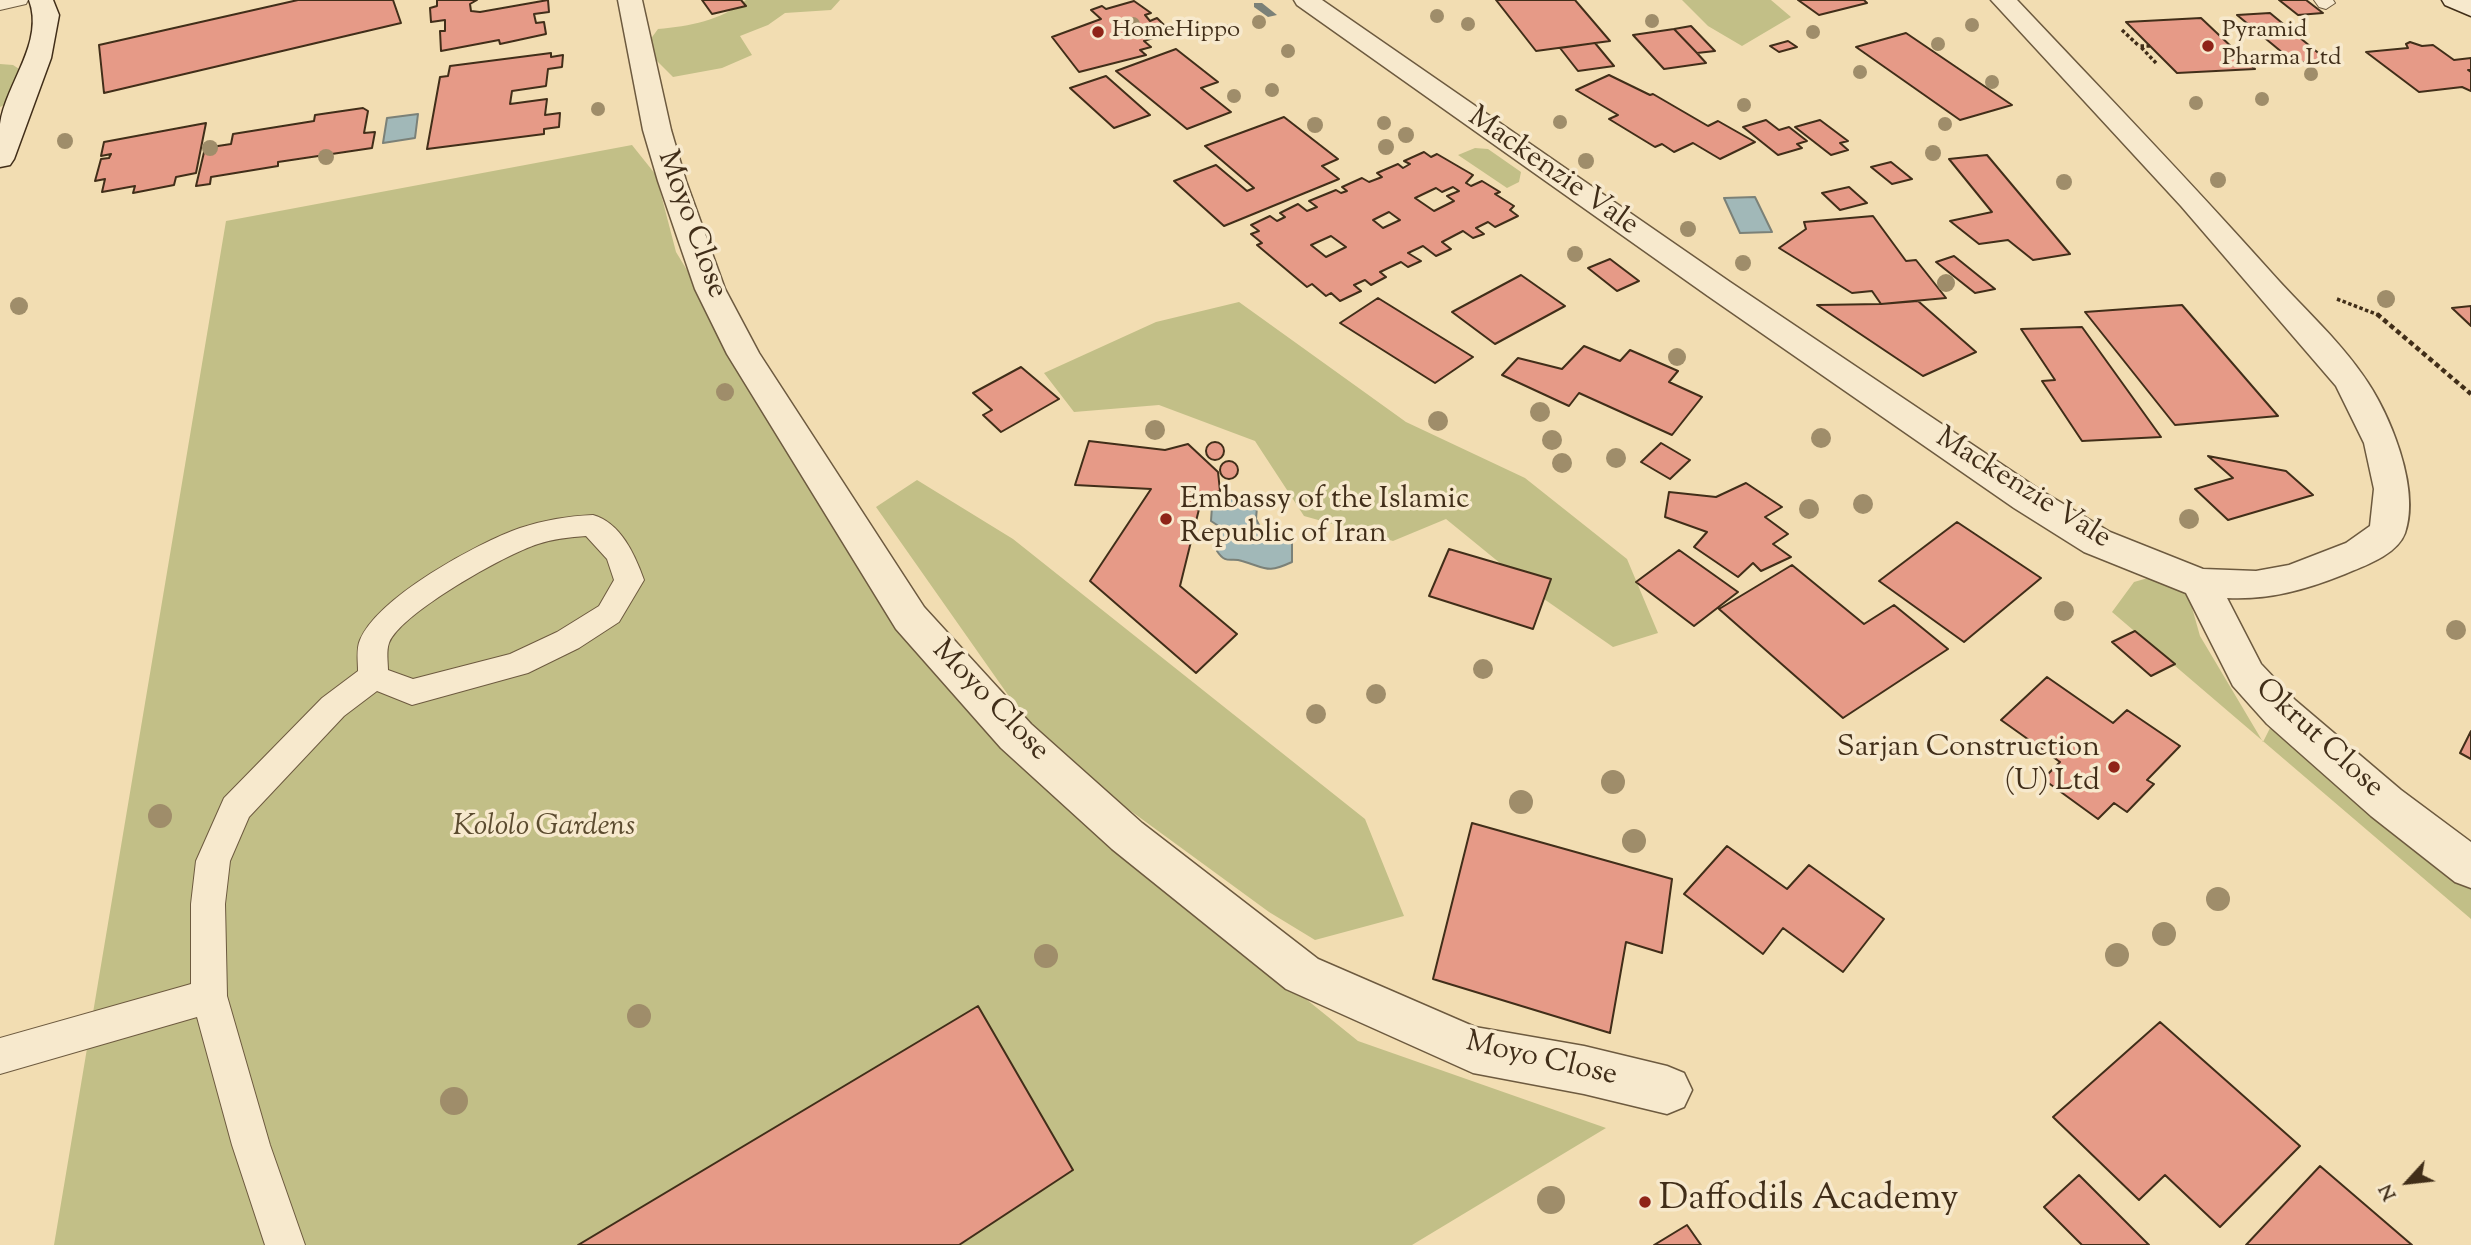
<!DOCTYPE html>
<html>
<head>
<meta charset="utf-8">
<style>
  body { margin:0 }
  #map { position:relative; width:2471px; height:1245px; overflow:hidden; background:#f2ddb2; font-family:"Sorts Mill Goudy",serif }
  canvas { display:block }
  .north { position:absolute; left:2373px; top:1147px; width:70px; height:70px; -webkit-text-stroke:5px #f7e9cd; paint-order:stroke; rotate:243deg; font-size:19px; font-weight:700; line-height:28px; text-align:center; color:#412e19 }
  .north::after { content:''; display:block; margin:auto; width:24px; height:32px; background:#412e19; clip-path:polygon(50% 0,100% 100%,50% 72%,0 100%) }
</style>
</head>
<body>
<div id="map">
<canvas width="2471" height="1245"></canvas>
<div class="north">N</div>
</div>
<script>
const context = document.querySelector('canvas').getContext('2d');
context.lineJoin = 'round';
function fill(path, color) { context.fillStyle = color; context.fill(path, 'evenodd'); }
function stroke(path, color, width, dash) { context.strokeStyle = color; context.lineWidth = width; context.lineCap = dash ? 'butt' : 'round'; context.setLineDash(dash || []); context.stroke(path); }
function drawText(font, color, halo, rows, align = 'center') {
  context.font = font + ' "Sorts Mill Goudy",serif'; context.lineWidth = 7; context.setLineDash([]); context.textBaseline = 'middle'; context.strokeStyle = halo; context.fillStyle = color; for (const [text, x, y, turn = 0] of rows) {
    context.save(); context.translate(x, y); context.rotate((+turn || 0) * Math.PI / 180); context.textAlign = isNaN(turn) ? turn : align; if (halo) context.strokeText(text, 0, 0); context.fillText(text, 0, 0); context.restore();
  }
}
fill(new Path2D(`
  M746 0H840L831 10 785 13 768 25 740 36 752 55 722 68 673 77 644 48 658 29C690 26 720 21 746 0Z
  M1682 0H1771L1791 17 1742 46 1708 26Z
  M0 64 13 65 30 76 24 96 0 107Z
  M632 145 656 175 676 252 868 568 1039 784 1358 1041 1606 1128 1412 1245H54L226 221Z
  M1475 148 1488 149 1521 172 1519 182 1507 188 1458 155Z
  M1239 302 1406 422 1525 478 1627 559 1658 633 1613 647 1544 599 1446 519 1393 541 1304 516 1255 441 1159 405 1074 412 1044 373 1156 322Z
  M917 480 1013 539 1365 819 1404 916 1315 940 1269 912 1046 749 876 507Z
  M2162 574 2187 590 2200 636 2263 742 2270 728 2471 889V919L2112 612 2134 582Z`), '#c2bf87');
const water = new Path2D(`
  M418 114 415 138 383 143 387 118Z
  M1755 197 1772 232 1740 233 1724 198Z
  M1227 499 1246 500 1257 507 1256 519 1261 529 1278 532 1292 543V562C1266 574 1267 568 1242 561 1231 557 1226 565 1217 551L1223 529 1211 521 1212 506Z`);
fill(water, '#a1b8b8');
stroke(water, '#7b8178', 2);
fill(new Path2D(`
  M1254 3H1262L1277 15 1268 17 1254 7Z`), '#7b8178');
const building = new Path2D(`
  M298 0H393L401 23 104 93 99 45Z
  M437 0H477L470 4 471 11 480 12 548 0 549 12 534 14 536 23 544 22 546 34 500 44 499 40 441 51 440 31H445V20L431 22 430 8 437 6Z
  M702 0H741L746 6 712 14Z
  M1496 0H1575L1610 41 1536 51Z
  M1798 0H1864L1867 3 1819 15Z
  M2279 0H2306L2323 13 2298 15Z
  M1134 1 1151 13 1145 15 1150 21 1157 18 1171 32 1144 41 1151 47 1140 50 1146 55 1079 72 1052 37 1101 19 1091 10 1102 6 1106 9Z
  M2270 13 2328 61 2295 63 2237 15Z
  M2201 18 2255 69 2177 73 2126 22Z
  M1691 26 1715 51 1697 53 1674 29Z
  M1674 29 1697 53 1706 63 1664 69 1633 35Z
  M1906 33 2012 105 1960 120 1856 47Z
  M1788 41 1797 47 1779 52 1770 46Z
  M2410 42 2422 46 2433 45 2454 60 2471 58V70H2468L2471 72V91L2462 87 2419 92 2366 52 2408 48 2406 44Z
  M1595 43 1614 66 1578 71 1560 48Z
  M1176 49 1218 82 1201 88 1231 112 1187 129 1116 71Z
  M551 53V57L563 55 562 67 548 69 546 86 512 91 510 104 547 99 545 115 560 113 559 127 544 129V134L427 149 440 77 448 76 450 66Z
  M1609 75 1650 95 1653 94 1708 126 1718 121 1755 142 1720 159 1693 143 1674 152 1662 144 1655 147 1609 119 1618 115 1576 90Z
  M1106 76 1150 115 1114 128 1070 88Z
  M363 108 368 111 364 133 375 132 372 148 278 162V166L211 177 210 184 196 186 205 148 231 144 233 134 314 121 315 115Z
  M1284 117 1338 159 1322 166 1339 179 1224 226 1174 181 1216 165 1247 191 1254 188 1205 146Z
  M1766 120 1779 130 1789 127 1807 141 1797 144 1802 148 1778 155 1743 127Z
  M1820 120 1848 141 1840 143 1848 150 1831 155 1795 127Z
  M206 123 196 173 176 177 174 185 133 193 135 186 102 192 105 179 95 181 101 159 109 158 111 154 101 156 104 142Z
  M1424 152 1431 157 1437 154 1473 175 1466 183 1471 186 1482 181 1500 192 1495 194 1514 206 1510 210 1518 216 1495 227 1488 222 1476 228 1484 234 1473 238 1463 231 1442 242 1451 249 1436 256 1423 246 1408 253 1421 261 1408 267 1401 262 1380 272 1386 277 1371 285 1365 280 1354 285 1361 291 1340 301 1331 293 1326 296 1312 284 1307 287 1257 245 1262 243 1251 234 1259 231 1251 225 1270 216 1277 221 1285 217 1280 213 1298 204 1307 211 1317 207 1309 201 1336 190 1341 193 1347 191 1342 187 1362 178 1369 182 1382 177 1377 173 1398 164 1403 168 1410 164 1404 161ZM1453 187 1459 191 1447 196 1454 201 1434 211 1415 198 1436 188 1442 192ZM1389 212 1400 220 1383 228 1373 220ZM1331 236 1346 247 1326 257 1311 245Z
  M1987 155 2070 254 2033 260 2008 240 1979 244 1950 221 1992 212 1949 159Z
  M1891 162 1912 179 1892 184 1871 167Z
  M1849 187 1867 203 1840 210 1822 193Z
  M1873 216 1906 261 1916 260 1946 298 1881 304 1872 291 1852 293 1779 248 1806 229 1804 222Z
  M1954 256 1995 289 1975 293 1936 262Z
  M1610 259 1639 281 1617 291 1588 268Z
  M1521 275 1565 306 1495 344 1452 312Z
  M1378 298 1473 357 1435 383 1340 323Z
  M1918 301 1976 352 1923 376 1817 305 1881 304Z
  M2182 305 2278 416 2175 425 2085 312Z
  M2471 306V326L2452 308Z
  M2082 327 2161 437 2082 441 2042 381 2055 380 2021 329Z
  M1584 346 1620 361 1630 350 1678 371 1669 382 1702 397 1672 435 1579 393 1569 406 1502 375 1518 358 1562 369Z
  M1021 367 1059 399 1001 432 983 415 992 410 973 393Z
  M1089 441 1165 450 1188 444 1218 472 1220 491 1202 497 1180 586 1237 634 1196 673 1090 581 1151 489 1075 485Z
  M1206 451a9 9 0 1 1 18 0a9 9 0 1 1-18 0Z
  M1661 443 1690 460 1670 479 1641 462Z
  M2208 456 2286 471 2313 495 2228 520 2195 489 2233 478Z
  M1220 470a9 9 0 1 1 18 0a9 9 0 1 1-18 0Z
  M1746 483 1782 507 1765 517 1788 534 1773 544 1791 557 1761 571 1753 563 1738 577 1694 547 1707 532 1665 517 1669 492 1716 497Z
  M1957 522 2041 578 1964 642 1879 581Z
  M1449 549 1551 579 1533 629 1429 596Z
  M1679 550 1738 592 1694 626 1636 582Z
  M1792 565 1864 624 1894 605 1948 649 1843 718 1719 609Z
  M2135 631 2175 664 2151 676 2112 642Z
  M2047 677 2113 723 2127 710 2180 746 2147 780 2154 784 2127 812 2114 803 2098 819 2043 779 2060 762 2001 720Z
  M2471 731V759L2460 753Z
  M1472 823 1672 879 1662 953 1626 942 1610 1033 1433 979Z
  M1727 846 1787 889 1809 865 1884 919 1843 972 1783 928 1763 954 1684 894Z
  M978 1006 1073 1170 959 1245H578Z
  M2160 1022 2300 1146 2220 1227 2165 1175 2139 1200 2053 1117Z
  M2320 1166 2412 1245H2246Z
  M2079 1175 2149 1245H2082L2044 1207Z
  M1687 1225 1701 1245H1654Z`);
fill(building, '#e69a87');
stroke(building, '#412e19', 2);
const lane = new Path2D(`
  M0 0H28L26 4 0 10Z
  M2314 0H2333L2335 3 2326 9 2319 7Z
  M593 515C621 523 635 555 644 580L619 622 579 648 528 673 412 705 377 691 344 716 249 817 230 861 225 904 227 996 270 1145 305 1245H265L232 1145 197 1017 0 1074V1038L191 984V904L196 861 224 798 322 698 358 671C358 661 356 649 360 640 378 597 477 543 520 528 544 520 568 516 593 515ZM586 536 607 559 614 580 599 606 557 632 510 654 413 679 388 670C388 662 386 651 389 643 401 613 506 554 538 544 553 539 570 537 586 536Z`);
const street = new Path2D(`
  M618 0H642L671 130 686 181 725 289 759 353 924 607 1031 724 1142 823 1318 959 1475 1027 1584 1046 1667 1066 1684 1073 1692 1090 1684 1107 1667 1114 1584 1094 1473 1073 1286 989 1112 849 1001 748 896 629 727 354 695 289 658 181 643 130Z
  M1294 0H1322L1730 282 2040 490 2110 532 2203 569 2256 571 2289 565 2346 543 2370 526 2374 489 2364 443 2336 386 2181 206 1991 0H2017C2102 90 2188 179 2270 271 2300 305 2336 337 2362 374 2389 411 2421 488 2405 533 2397 555 2364 566 2345 574 2305 590 2270 600 2227 598L2261 664 2295 700 2401 790 2471 842V888L2455 882 2371 816 2267 724 2233 686 2186 593 2084 552 2014 508 1708 296 1297 5Z`);
const secondary = new Path2D(`
  M29 0H53L59 15 51 58 14 159 10 165 0 167C0 153 0 138 0 124 6 83 45 42 29 0Z
  M2442 0H2471V16L2445 5Z`);
stroke(lane, '#6d5a3f', 2);
stroke(street, '#6d5a3f', 3);
stroke(secondary, '#412e19', 3);
stroke(new Path2D(`
  M2122 30 2139 46
  M2150 46H2140L2156 63
  M2337 299 2381 316`), '#412e19', 3.5, [3.5, 2.5]);
stroke(new Path2D(`
  M2377 314 2471 394`), '#412e19', 4.5, [5, 3.5]);
fill(lane, '#f7e9cd');
fill(street, '#f7e9cd');
fill(secondary, '#f7e9cd');
context.fillStyle = '#9f8d6a';
for (const [x, y, r] of [
  [1437,16,7],
  [1652,21,7],
  [1259,22,7],
  [1133,24,7],
  [1468,24,7],
  [1972,25,7],
  [1230,31,7],
  [1813,32,7],
  [1938,44,7],
  [1288,51,7],
  [1860,72,7],
  [2311,74,7],
  [1992,82,7],
  [1272,90,7],
  [1234,96,7],
  [2262,99,7],
  [2196,103,7],
  [1744,105,7],
  [598,109,7],
  [1560,122,7],
  [1384,123,7],
  [1945,124,7],
  [1315,125,8],
  [1406,135,8],
  [65,141,8],
  [1386,147,8],
  [210,148,8],
  [1933,153,8],
  [326,157,8],
  [1586,161,8],
  [2218,180,8],
  [2064,182,8],
  [1688,229,8],
  [1575,254,8],
  [1743,263,8],
  [1946,283,9],
  [2386,299,9],
  [19,306,9],
  [1677,357,9],
  [725,392,9],
  [1540,412,10],
  [1438,421,10],
  [1155,430,10],
  [1821,438,10],
  [1552,440,10],
  [1616,458,10],
  [1562,463,10],
  [1863,504,10],
  [1809,509,10],
  [2189,519,10],
  [2064,611,10],
  [2456,630,10],
  [1483,669,10],
  [1376,694,10],
  [1316,714,10],
  [1613,782,12],
  [1521,802,12],
  [160,816,12],
  [1634,841,12],
  [2218,899,12],
  [2164,934,12],
  [2117,955,12],
  [1046,956,12],
  [639,1016,12],
  [454,1101,14],
  [1551,1200,14]
]) { context.beginPath(); context.arc(x, y, r, 0, 2 * Math.PI); context.fill(); }
for (const [x, y, r, color] of [
  [1098,32,7,"#8f2418"],
  [2208,46,7,"#8f2418"],
  [1166,519,7,"#8f2418"],
  [2114,767,7,"#8f2418"],
  [1645,1202,7,"#8f2418"]
]) { const dot = new Path2D(); dot.arc(x, y, r, 0, 2 * Math.PI); context.fillStyle = color; context.fill(dot); stroke(dot, '#f7e9cd', 2.5); }
drawText('24px', '#412e19', '#f7e9cd', [
  ["HomeHippo",1112,32],
  ["Pyramid",2222,32],
  ["Pharma Ltd",2222,60]
], 'left');
drawText('30px', '#412e19', '#f7e9cd', [
  ["Mackenzie Vale",1552,173,35],
  ["Moyo Close",690,225,70],
  ["Mackenzie Vale",2022,490,32],
  ["Moyo Close",989,702,46],
  ["Okrut Close",2318,740,42],
  ["Moyo Close",1541,1061,13]
]);
drawText('30px', '#412e19', '#f7e9cd', [
  ["Embassy of the Islamic",1180,502],
  ["Republic of Iran",1180,536],
  ["Sarjan Construction",2100,750,"right"],
  ["(U) Ltd",2100,784,"right"]
], 'left');
drawText('italic 30px', '#5b4b2f', '#f7e9cd', [
  ["Kololo Gardens",544,829]
]);
drawText('37px', '#412e19', '#f7e9cd', [
  ["Daffodils Academy",1659,1202]
], 'left');
</script>
</body>
</html>
